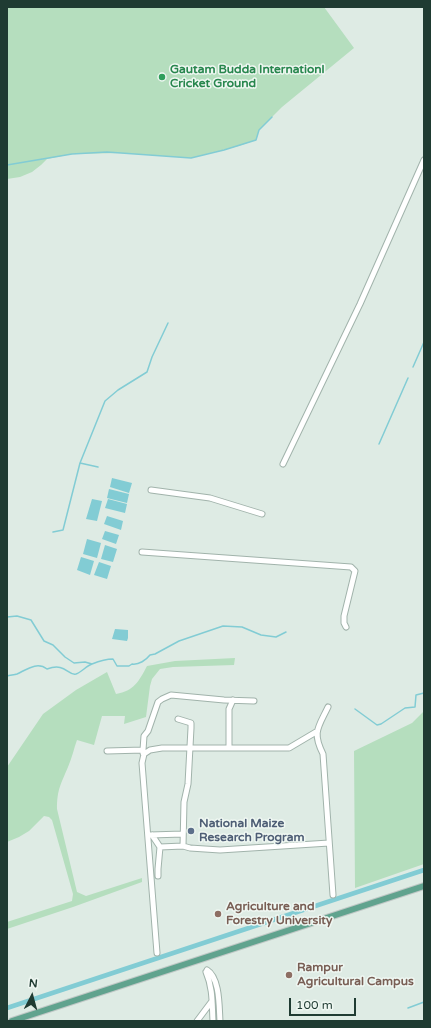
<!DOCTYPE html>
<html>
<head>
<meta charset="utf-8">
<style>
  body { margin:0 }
  #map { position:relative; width:431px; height:1028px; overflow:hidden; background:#deebe4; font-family:"Varela Round",sans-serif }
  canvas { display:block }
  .frame { position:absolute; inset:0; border:8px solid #1f3b32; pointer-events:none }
  .north { position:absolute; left:12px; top:976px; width:40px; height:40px; -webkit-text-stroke:3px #eff7f2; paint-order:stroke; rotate:6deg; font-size:11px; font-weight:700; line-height:16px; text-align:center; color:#1f3b32 }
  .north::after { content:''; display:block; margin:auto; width:14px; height:18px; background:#1f3b32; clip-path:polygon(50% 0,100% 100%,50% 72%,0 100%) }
  .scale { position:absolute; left:289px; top:998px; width:67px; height:18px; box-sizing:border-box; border:2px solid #1f3b32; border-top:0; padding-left:5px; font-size:12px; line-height:14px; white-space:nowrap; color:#1f3b32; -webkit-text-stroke:3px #eff7f2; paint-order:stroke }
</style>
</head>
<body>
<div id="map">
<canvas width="431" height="1028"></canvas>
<div class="frame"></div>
<div class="north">N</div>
<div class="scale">100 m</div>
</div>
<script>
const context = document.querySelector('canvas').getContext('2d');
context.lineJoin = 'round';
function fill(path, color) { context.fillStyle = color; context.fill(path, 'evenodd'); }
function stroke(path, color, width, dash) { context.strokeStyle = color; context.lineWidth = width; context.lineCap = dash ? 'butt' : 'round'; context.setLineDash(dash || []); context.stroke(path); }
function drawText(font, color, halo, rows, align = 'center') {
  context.font = font + ' "Varela Round",sans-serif'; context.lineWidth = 3; context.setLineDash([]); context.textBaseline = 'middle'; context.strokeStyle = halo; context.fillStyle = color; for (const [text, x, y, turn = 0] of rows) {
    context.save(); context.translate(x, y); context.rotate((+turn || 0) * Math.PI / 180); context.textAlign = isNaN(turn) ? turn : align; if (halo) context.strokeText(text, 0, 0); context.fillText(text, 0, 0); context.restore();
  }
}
fill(new Path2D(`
  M7 7H324L354 48 282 107 259 130 256 140 239 146 191 158 121 153 72 154 47 159 41 165 32 172 20 177 7 179Z
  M235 658 234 665 173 667 160 669 152 679 150 686 146 717 124 724 125 716H102L94 745 77 740C74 748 72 758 68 767 61 784 57 789 57 809L77 892 86 896 142 878V882L73 907 7 929V922L72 901 73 894 52 820 49 817 44 816 29 831 19 837 7 842V767L43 714 76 690 107 672 116 694C134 691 139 681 147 666L175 661Z
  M424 711V864L355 888 354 751 412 723Z`), '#b5debe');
fill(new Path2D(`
  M112 478 132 483 129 493 110 487Z
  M109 489 129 494 127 503 107 498Z
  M92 499 102 501 97 521 86 519Z
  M108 499 127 504 125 513 105 508Z
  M107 516 123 521 121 530 104 524Z
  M105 531 119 535 116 544 102 539Z
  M87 539 101 543 97 558 83 554Z
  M105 545 117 549 113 562 101 559Z
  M81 557 94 561 90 575 77 570Z
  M99 562 111 566 107 579 94 575Z
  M115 629 128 630V638L127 641 112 639Z`), '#82ccd4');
stroke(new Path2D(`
  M7 165 72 154 107 152 191 158 224 150 256 140 259 130 272 117
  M413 367 424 342
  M379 444 408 378
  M80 463 98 467
  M53 532 63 530 80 463 105 401 118 390 147 372 152 357 168 323
  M7 617 17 616 31 620 44 641 53 645 65 657 74 663 85 662 92 664
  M7 676C10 675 14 675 17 674 26 670 37 661 47 669 66 662 67 676 76 674 82 672 86 666 92 664 97 662 107 659 113 659L117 666H129L132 664C139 665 146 660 150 655L155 654 179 641 223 626 242 627 261 635 276 637 286 632
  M355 709 377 725 381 724 405 708 415 707 416 695 424 693
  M408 1008 424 1002`), '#82ccd4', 1.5);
stroke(new Path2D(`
  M7 1008 424 870`), '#82ccd4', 4.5);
const minor = new Path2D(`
  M283 464 360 304 424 160
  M151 490 210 498 262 514
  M142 552 351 567 355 571 344 616V623L346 627
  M328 707C318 728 312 732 323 754L333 895
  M178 719 191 723V728L188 784 184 802 183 846 190 848 220 850 329 843
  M229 748V709L233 700
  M143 750 144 736 148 731 158 702 162 699 171 695 224 700 254 701
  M107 751 143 750V753
  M150 835 183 834
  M152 835 160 847 158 869V876
  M160 847 183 846
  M157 953 142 763 144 754 150 750 162 748H289L316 732
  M207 970C220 978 219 1007 220 1021
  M206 972C213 988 212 1004 213 1021
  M197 1021 212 1001`);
const major = new Path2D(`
  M12 1021 424 886`);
stroke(minor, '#a1b3ab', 7);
stroke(major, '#c0c8c6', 8);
stroke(minor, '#fff', 5);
stroke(major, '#60a38e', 6);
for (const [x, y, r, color] of [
  [162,77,4,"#2e9e5b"],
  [191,831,4,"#5c6f8a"],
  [218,914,4,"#8d6e63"],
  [289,975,4,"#8d6e63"]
]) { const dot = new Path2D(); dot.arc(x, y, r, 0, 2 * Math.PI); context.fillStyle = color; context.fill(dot); stroke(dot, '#eff7f2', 1.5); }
drawText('bold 12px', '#27864d', '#eff7f2', [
  ["Gautam Budda Internationl",170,70],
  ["Cricket Ground",170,84]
], 'left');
drawText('bold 12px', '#4e5e75', '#eff7f2', [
  ["National Maize",199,824],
  ["Research Program",199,838]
], 'left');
drawText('bold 12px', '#785e54', '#eff7f2', [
  ["Agriculture and",226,907],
  ["Forestry University",226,921],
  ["Rampur",297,968],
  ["Agricultural Campus",297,982]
], 'left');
</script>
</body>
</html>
